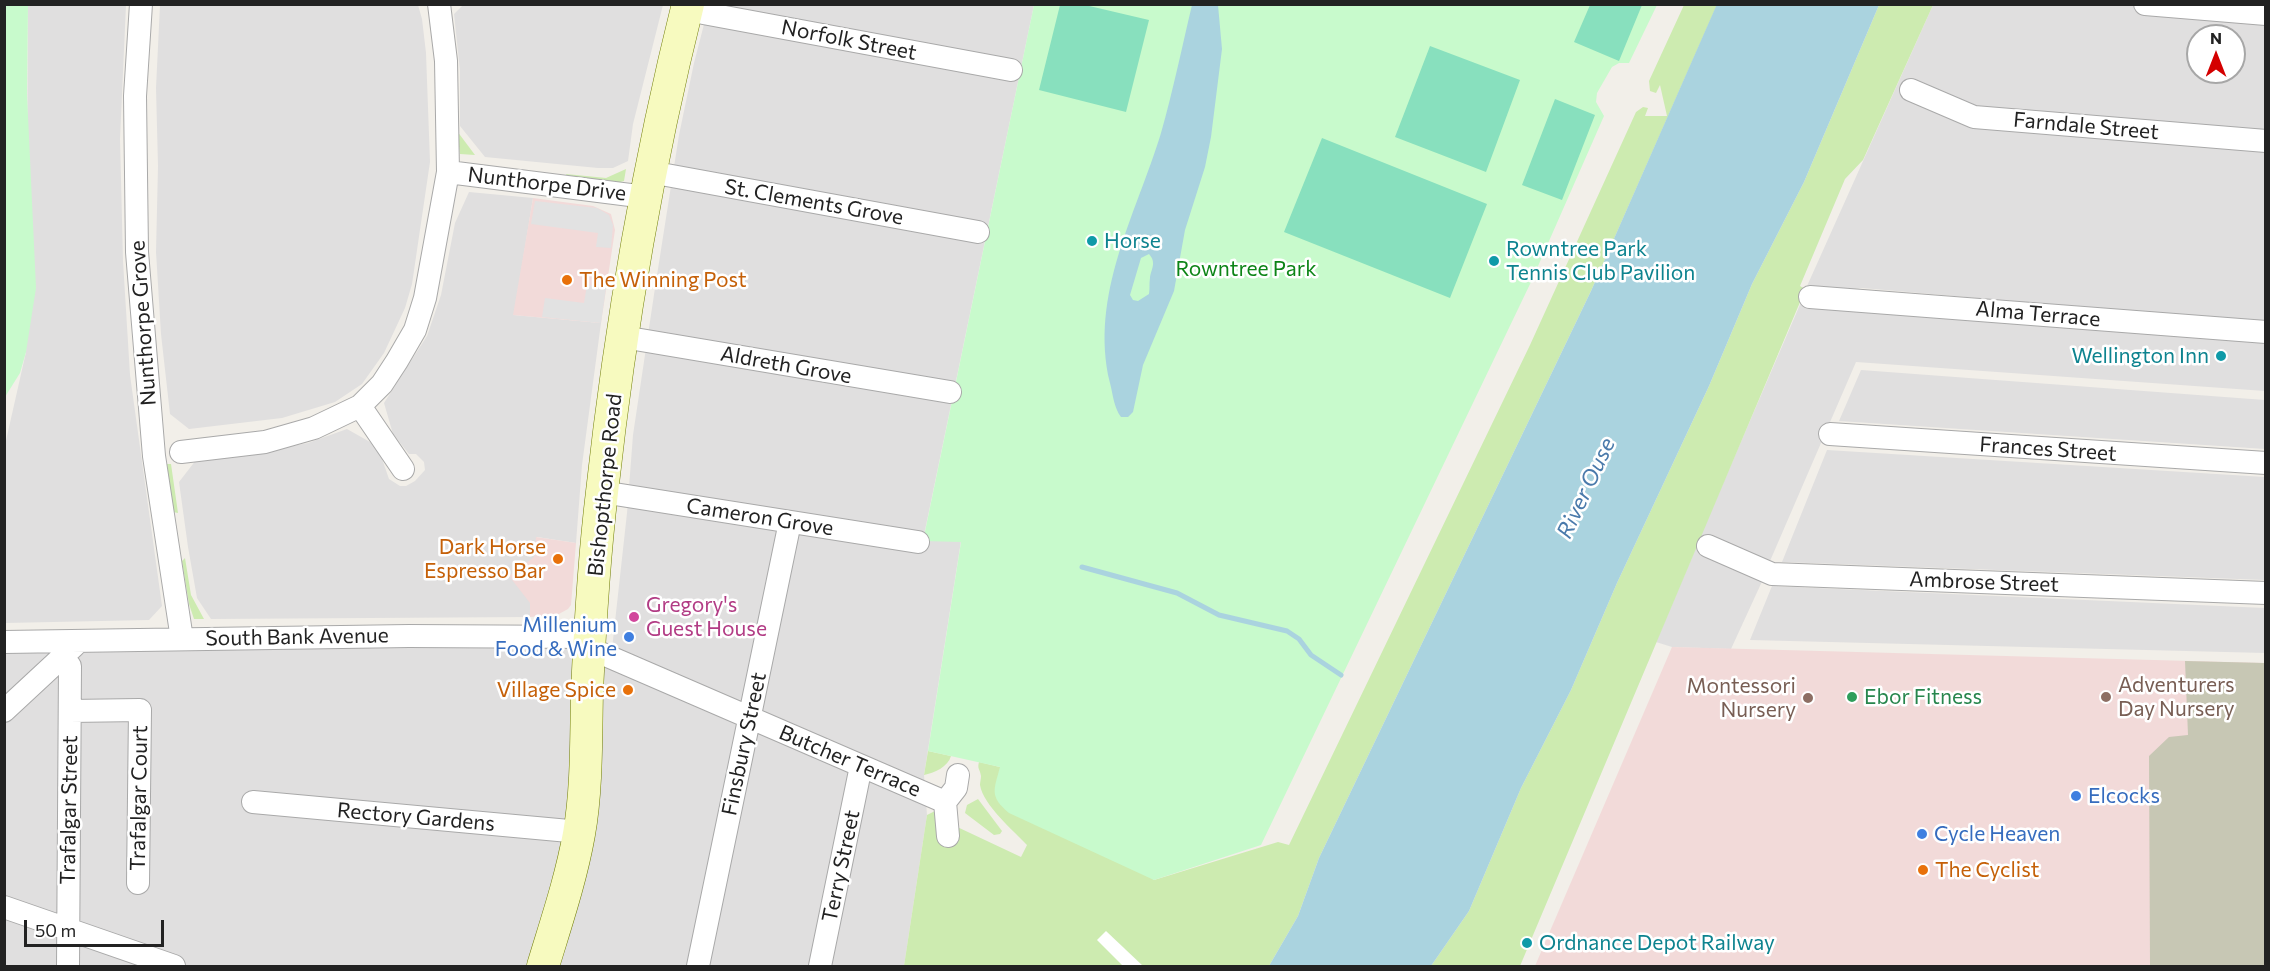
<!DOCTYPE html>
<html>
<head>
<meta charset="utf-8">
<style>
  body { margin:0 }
  #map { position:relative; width:2270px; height:971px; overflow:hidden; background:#f2efe9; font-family:Commissioner,sans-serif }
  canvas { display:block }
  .frame { position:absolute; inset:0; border:6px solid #222; pointer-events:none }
  .north { position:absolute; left:2186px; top:24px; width:60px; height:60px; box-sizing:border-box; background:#fff; border:2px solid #a7a7a7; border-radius:50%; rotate:0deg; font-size:16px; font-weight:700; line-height:24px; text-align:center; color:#222 }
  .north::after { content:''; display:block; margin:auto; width:21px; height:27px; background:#d40000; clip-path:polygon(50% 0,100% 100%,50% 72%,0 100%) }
  .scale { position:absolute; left:24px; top:920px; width:140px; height:27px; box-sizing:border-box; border:3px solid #222; border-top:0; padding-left:8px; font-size:18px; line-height:21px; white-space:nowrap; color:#222; -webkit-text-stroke:4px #fff; paint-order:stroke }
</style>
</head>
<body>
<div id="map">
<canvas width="2270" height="971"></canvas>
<div class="frame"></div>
<div class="north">N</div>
<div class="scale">50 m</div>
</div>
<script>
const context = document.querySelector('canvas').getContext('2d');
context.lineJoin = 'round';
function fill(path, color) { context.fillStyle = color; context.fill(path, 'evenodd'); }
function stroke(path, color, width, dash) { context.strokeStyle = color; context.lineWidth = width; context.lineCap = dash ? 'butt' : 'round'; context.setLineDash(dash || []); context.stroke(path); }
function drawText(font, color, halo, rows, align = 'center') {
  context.font = font + ' Commissioner,sans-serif'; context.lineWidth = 5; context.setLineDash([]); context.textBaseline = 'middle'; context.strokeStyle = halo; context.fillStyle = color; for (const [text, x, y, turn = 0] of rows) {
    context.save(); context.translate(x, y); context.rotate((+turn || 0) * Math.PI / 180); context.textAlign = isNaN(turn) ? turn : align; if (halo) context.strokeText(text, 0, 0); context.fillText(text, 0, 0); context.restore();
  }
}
fill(new Path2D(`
  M464 4 663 5 633 124 628 161 613 168H598L485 157 460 126V71L454 14Z
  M28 5H126L120 139 123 261 130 375 162 606 149 620 5 623V445L26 352Z
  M160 5H418L422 19 426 53 430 162 412 284 405 308 384 353 362 384 335 402 282 418 189 429 170 414 161 334 156 252 158 166 156 88Z
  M709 5H1034L923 540 961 541 924 775 927 815 904 966H5L4 653 554 645 612 649 627 513 633 435 655 288 679 135 694 63Z
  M1933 5H2265V323L1862 288 1803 295ZM2198 36H2234V72H2198Z
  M469 192 533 198 514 315 601 323 582 465 576 543 537 537 530 617 211 619 197 598 188 547 179 482 196 460 246 455 308 443 347 429 370 442 381 456 389 479 400 486H406L415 481 425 470 424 462 416 454H409L393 434 384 403 427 336 441 295 455 223Z
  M1802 300 2265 341V391L1856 362 1767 568 1700 537Z
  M1861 370 2265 400V449L1839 421Z
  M1827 450 2265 477V580L1782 562Z
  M1697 545 1765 575 1731 649 1672 647 1656 642Z
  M1772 586 2265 608V653L1750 640Z`), '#e0dfdf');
fill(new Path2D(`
  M533 198 593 206 611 214 615 230 601 323 513 315Z
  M536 537 576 543 571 605 568 609 557 615 530 617V603L509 576 534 557Z
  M1672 647 2265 663V966H1535Z`), '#f2dad9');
fill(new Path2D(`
  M2185 661 2265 663V966H2150L2149 756 2169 737 2188 735Z`), '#c7c7b4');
fill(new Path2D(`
  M1684 5H1717L1591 291 1319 858 1298 916 1269 966H904L927 815 935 811 953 825 1021 857 1027 845C1014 831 983 805 980 785 980 782 981 779 981 776 980 769 977 769 979 762L1000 767 1154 880 1278 842 1289 845 1530 345 1636 112 1643 107 1648 108 1645 116H1667L1660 85 1656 93 1650 91 1649 81Z
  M1879 5H1933L1863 160 1845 179 1800 286 1805 289 1803 295 1520 966H1431L1469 911 1521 788 1571 690 1617 583 1709 386 1752 284 1804 182Z
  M457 131 475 155 460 154Z
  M626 169 624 181 617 183 568 178 566 174 606 178Z
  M167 464H171L178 513 173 512Z
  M185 558 191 595 204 619H194L189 604 182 561Z
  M928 751 951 756C948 767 934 773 924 775Z
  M978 799 1002 831 1000 834 994 835 965 813 967 805Z`), '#cdebb0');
fill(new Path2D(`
  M5 4 28 5 27 94 36 288 26 352 20 373 5 397Z
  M1034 5H1657L1629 63H1619L1612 67 1597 93 1596 102 1604 116 1531 282 1261 845 1154 880 1009 813C989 796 994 790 1000 767L928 751 961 542 923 541Z`), '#c8facc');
fill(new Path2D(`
  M1060 5H1085L1149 20 1126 112 1039 90Z
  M1590 5H1642L1619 61 1574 42Z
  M1430 46 1520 80 1486 172 1395 137Z
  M1555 99 1595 115 1562 200 1522 185Z
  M1322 138 1487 204 1450 298 1284 232Z`), '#88e0be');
fill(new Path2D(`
  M535 201 597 208 609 215 613 225 611 248 596 247 598 233 531 224Z
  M587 285 606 288 601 323 542 317 545 298 584 303Z`), '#e2e2e2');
fill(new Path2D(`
  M1717 4 1879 5 1804 182 1752 284 1709 386 1617 583 1571 690 1521 788 1469 911 1431 966H1269L1298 916 1319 858 1591 291Z
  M1192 5H1218L1222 49 1211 137 1205 167 1185 230 1174 291 1143 365 1133 412 1128 417H1121C1114 408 1113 395 1110 383 1089 295 1136 215 1161 133 1173 91 1182 47 1192 5ZM1149 254C1157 263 1151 269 1150 278 1149 284 1150 288 1149 294L1138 301 1133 300 1130 295 1141 258Z`), '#aad3df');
fill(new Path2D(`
  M1106 931 1143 966H1123L1097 940Z`), '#fff');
stroke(new Path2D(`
  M1082 567 1177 593 1219 615 1287 631 1299 639 1311 655 1341 675`), '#aad3df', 5);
const street = new Path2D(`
  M141 4 135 96 137 252 154 456 182 639
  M2145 4 2266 14
  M687 10 1011 70
  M1911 90 1974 117 2266 141
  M448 172 646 197
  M650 172 978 232
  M1810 297 2266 332
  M623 337 950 392
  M360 406 403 469
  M1830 434 2266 463
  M181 452 265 442 314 428 360 406 382 384 397 361 415 330 425 298 448 172 446 61 439 4
  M602 492 918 542
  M1708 546 1772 574 2266 593
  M4 642 409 636 590 637
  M589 648 945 802
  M62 656 70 666 68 966
  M4 711 74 646
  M70 711 140 710 138 883
  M253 802 580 832
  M948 836 945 802 956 788 958 775
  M4 907 174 966
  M698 966 790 522
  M820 966 861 766`);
const secondary = new Path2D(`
  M543 966C556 923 571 879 579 834 587 790 586 737 587 692 590 626 594 558 602 492 620 328 648 164 688 4`);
stroke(street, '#a9a9a9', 24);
stroke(secondary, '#707d05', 33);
stroke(street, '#fff', 22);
stroke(secondary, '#f7fabf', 32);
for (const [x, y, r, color] of [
  [1092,241,6,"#0f9aa8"],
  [1494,261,6,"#0f9aa8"],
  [567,280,6,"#e8710a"],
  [2221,356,6,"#0f9aa8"],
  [558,559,6,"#e8710a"],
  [634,617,6,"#d1479c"],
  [629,637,6,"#3f7fe0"],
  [628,690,6,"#e8710a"],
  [1852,697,6,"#2e9e5b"],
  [2106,697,6,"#8d6e63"],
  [1808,698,6,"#8d6e63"],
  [2076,796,6,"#3f7fe0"],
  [1922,834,6,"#3f7fe0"],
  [1923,870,6,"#e8710a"],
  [1527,943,6,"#0f9aa8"]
]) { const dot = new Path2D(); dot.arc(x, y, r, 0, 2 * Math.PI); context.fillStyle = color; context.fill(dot); stroke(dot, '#fff', 2); }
drawText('21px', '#222', '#fff', [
  ["Norfolk Street",849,40,11],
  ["Farndale Street",2086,126,5],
  ["Nunthorpe Drive",547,184,7],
  ["St. Clements Grove",814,202,10],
  ["Alma Terrace",2038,314,5],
  ["Nunthorpe Grove",143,323,-94],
  ["Aldreth Grove",786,365,10],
  ["Frances Street",2048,449,4],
  ["Bishopthorpe Road",605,485,-84],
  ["Cameron Grove",760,517,9],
  ["Ambrose Street",1984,582,2],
  ["South Bank Avenue",297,637,-1],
  ["Finsbury Street",744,744,-78],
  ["Butcher Terrace",850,761,23],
  ["Trafalgar Court",139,798,-89],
  ["Trafalgar Street",69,810,-89],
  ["Rectory Gardens",416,817,5],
  ["Terry Street",841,866,-78]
]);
drawText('21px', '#0d838f', '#fff', [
  ["Horse",1104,241],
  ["Rowntree Park",1506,249],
  ["Tennis Club Pavilion",1506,273],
  ["Wellington Inn",2209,356,"right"],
  ["Ordnance Depot Railway",1539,943]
], 'left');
drawText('21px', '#0c8416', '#fff', [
  ["Rowntree Park",1246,269]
]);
drawText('21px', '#c56008', '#fff', [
  ["The Winning Post",579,280],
  ["Dark Horse",546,547,"right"],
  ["Espresso Bar",546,571,"right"],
  ["Village Spice",616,690,"right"],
  ["The Cyclist",1935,870]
], 'left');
drawText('21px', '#b23c85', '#fff', [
  ["Gregory's",646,605],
  ["Guest House",646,629]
], 'left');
drawText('21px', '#366cbe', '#fff', [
  ["Millenium",617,625,"right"],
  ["Food & Wine",617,649,"right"],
  ["Elcocks",2088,796],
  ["Cycle Heaven",1934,834]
], 'left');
drawText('21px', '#785e54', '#fff', [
  ["Adventurers",2118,685],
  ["Day Nursery",2118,709],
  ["Montessori",1796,686,"right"],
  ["Nursery",1796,710,"right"]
], 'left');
drawText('21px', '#27864d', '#fff', [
  ["Ebor Fitness",1864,697]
], 'left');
drawText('italic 22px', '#4a7aab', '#fff', [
  ["River Ouse",1586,488,-65]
]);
</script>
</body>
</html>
